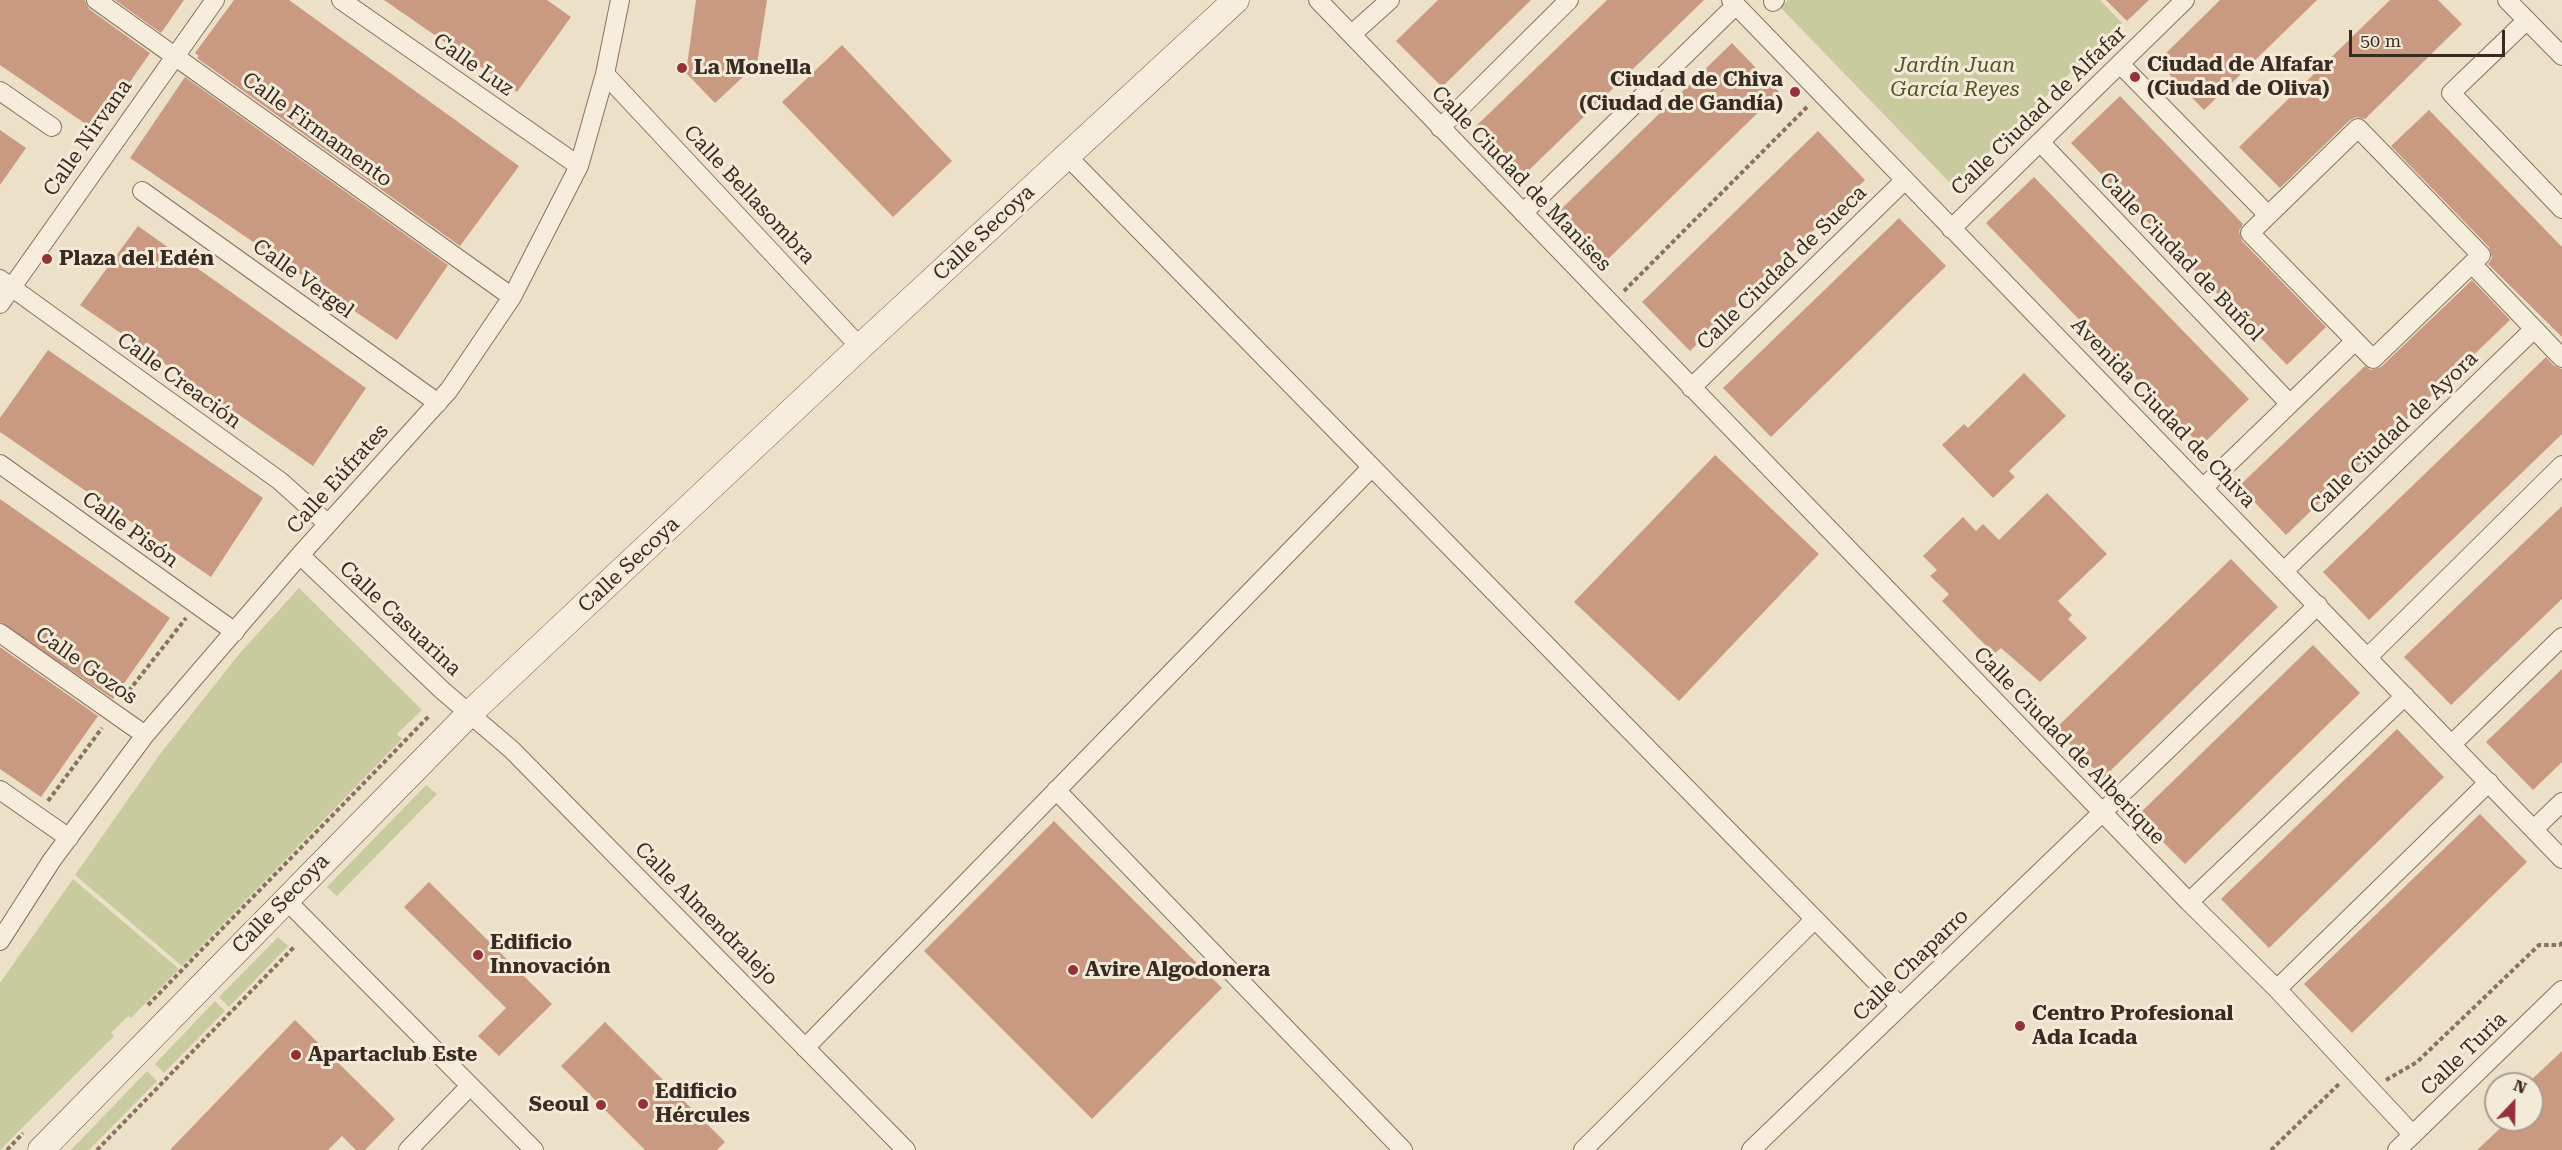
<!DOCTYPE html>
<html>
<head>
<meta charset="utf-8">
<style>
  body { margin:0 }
  #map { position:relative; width:2562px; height:1150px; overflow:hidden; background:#ede0c9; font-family:"Roboto Serif",serif }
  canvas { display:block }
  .north { position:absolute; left:2484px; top:1072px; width:60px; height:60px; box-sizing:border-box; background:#f4ead8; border:2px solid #a99e8f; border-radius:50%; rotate:22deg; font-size:16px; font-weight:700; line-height:24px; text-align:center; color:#392b21 }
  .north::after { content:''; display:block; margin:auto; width:21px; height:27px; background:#943239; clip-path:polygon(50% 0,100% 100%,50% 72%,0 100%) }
  .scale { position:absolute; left:2349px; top:30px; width:156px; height:27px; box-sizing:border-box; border:3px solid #392b21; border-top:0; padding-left:8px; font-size:18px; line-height:21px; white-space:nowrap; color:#392b21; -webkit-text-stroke:4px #f4ead8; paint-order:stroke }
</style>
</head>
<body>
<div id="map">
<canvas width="2562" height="1150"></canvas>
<div class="north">N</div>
<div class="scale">50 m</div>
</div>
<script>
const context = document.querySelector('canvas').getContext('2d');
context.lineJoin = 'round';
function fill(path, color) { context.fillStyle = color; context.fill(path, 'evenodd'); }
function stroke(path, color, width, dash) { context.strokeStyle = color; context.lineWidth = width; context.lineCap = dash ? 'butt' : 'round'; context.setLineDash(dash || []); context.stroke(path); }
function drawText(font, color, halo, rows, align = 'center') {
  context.font = font + ' "Roboto Serif",serif'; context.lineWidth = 6; context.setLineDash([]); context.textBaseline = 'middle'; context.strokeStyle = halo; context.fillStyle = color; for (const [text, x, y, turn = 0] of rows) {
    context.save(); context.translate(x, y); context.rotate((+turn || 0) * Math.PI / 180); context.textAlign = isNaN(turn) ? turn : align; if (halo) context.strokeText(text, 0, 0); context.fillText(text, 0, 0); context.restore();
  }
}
fill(new Path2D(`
  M1788 0H2100L2122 23 1953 186 1780 7Z
  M299 588 422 710 397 734 402 739 182 966 75 875 160 754 240 653Z
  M426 785 437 794 337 896 327 887Z
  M73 879 179 969 131 1018 128 1016 111 1033 114 1036 0 1150V983Z
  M278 937 288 946 229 1007 219 997Z
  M215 1001 225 1011 164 1073 155 1064Z
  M147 1071 157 1081 89 1150H71Z`), '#c8cb9d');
fill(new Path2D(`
  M0 0H85L89 9 150 53 96 131 0 65Z
  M115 0H184L161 33Z
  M234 0H289L519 166 460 246 197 58 199 56 195 53Z
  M384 0H547L571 17 517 92Z
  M696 0H767L757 64 715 103 686 73Z
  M1438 0H1531L1442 87 1396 41Z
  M1607 0H1704L1524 175 1476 126Z
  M2106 0H2149L2127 21Z
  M2220 0H2317L2204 110 2157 62Z
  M2390 0H2438L2462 24 2365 119 2356 117 2350 120 2280 188 2239 147Z
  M1732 43 1779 92 1604 263 1556 214Z
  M842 45 952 161 893 217 782 102Z
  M185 77 448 265 397 340 130 158Z
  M2120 96 2243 224 2239 231 2242 241 2326 327 2287 365 2071 143Z
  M2429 110 2562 247V337L2488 264 2492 258 2489 247 2391 146Z
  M0 130 26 148 0 185Z
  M1818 131 1865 180 1690 351 1642 302Z
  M2034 177 2249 399 2201 446 1986 223Z
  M1899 218 1946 266 1771 437 1723 388Z
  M138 226 366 388 313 466 80 305Z
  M2472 280 2510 320 2286 535 2239 486 2365 366 2371 370 2381 367Z
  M48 350 263 498 211 577 0 432V418Z
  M2546 357 2554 366 2562 369V434L2369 620 2323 572Z
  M2024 373 2066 416 2009 471 2015 477 1993 498 1942 445 1964 424 1968 428Z
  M1715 455 1819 554 1679 701 1574 602Z
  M2047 493 2107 554 2058 601 2072 615 2068 619 2087 638 2040 682 2001 648 1994 654 1942 601 1949 594 1930 576 1937 570 1923 556 1963 517 1976 531 1983 524 1999 540Z
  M0 499 170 618 113 699 0 622Z
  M2562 506V599L2451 705 2404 657Z
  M2231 559 2278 607 2103 778 2055 729Z
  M2313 645 2360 693 2185 864 2137 816Z
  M0 647 98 716 41 797 0 769Z
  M2562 669V762L2533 790 2486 742Z
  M2397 729 2444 777 2269 948 2221 899Z
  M2480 814 2527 862 2352 1033 2304 984Z
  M1054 821 1222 988 1092 1119 924 951Z
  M429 882 552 1004 499 1056 478 1036 506 1008 404 907Z
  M295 1020 395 1119 365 1150H356L342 1136 328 1150H170Z
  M605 1022 725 1142 717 1150H645L561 1066Z
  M2562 1051V1150H2477L2509 1120H2532V1084L2529 1082Z`), '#c99a81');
const street = new Path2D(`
  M96 0 512 297
  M341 0 579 166
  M1318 0 2189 902 2277 989 2413 1135
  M1731 0 2562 859
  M2507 0 2562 56
  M1773 2 1775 0
  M2527 20 2451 93 2562 209
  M1352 34 1390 0
  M2120 64 2268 215
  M605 74 860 347
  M0 91 52 127
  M1440 128 1569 0
  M2358 128 2481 255 2373 359 2250 233Z
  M2040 142 2290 404
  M1067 156 1900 1006
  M142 191 438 403
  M1523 213 1736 5
  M1951 229 2185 0
  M2472 264 2562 358
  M0 279 280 481 328 524
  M0 304 215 0
  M1691 388 1905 180
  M0 464 235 632
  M2204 487 2355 341
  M300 555 443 691 512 750 906 1150
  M2285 570 2534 329
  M0 633 145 735
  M2368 657 2562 465
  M2452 744 2562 637
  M0 790 69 838
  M1056 790 1403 1150
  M2534 829 2562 802
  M286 900 534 1150
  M2189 902 2405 696
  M0 941 52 860 145 735 300 555 449 390 512 297 579 166 605 74 620 0
  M2277 989 2489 782
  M805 1048 1372 467
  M408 1150 470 1086
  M1583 1150 1815 919
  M1751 1150 2318 605
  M2397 1150 2562 990`);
const secondary = new Path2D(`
  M41 1150 469 714 860 347 1236 0`);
stroke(street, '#88725e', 20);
stroke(secondary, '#6a5341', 27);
stroke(new Path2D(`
  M1624 291 1809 105
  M124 697 186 618
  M48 801 102 728
  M148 1005 429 716
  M2386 1080 2417 1062 2539 945H2560L2562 942
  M7 1150 23 1133
  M97 1150 295 946
  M2271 1150 2339 1084`), '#88725e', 4, [4.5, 3]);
stroke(street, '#f7eddc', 18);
stroke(secondary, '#f7eddc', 26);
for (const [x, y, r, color] of [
  [682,68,6,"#943239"],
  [2135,77,6,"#943239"],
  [1795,92,6,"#943239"],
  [47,259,6,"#943239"],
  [478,955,6,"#943239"],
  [1073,970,6,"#943239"],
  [2020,1026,6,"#943239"],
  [296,1055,6,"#943239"],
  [643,1104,6,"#943239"],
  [601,1105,6,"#943239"]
]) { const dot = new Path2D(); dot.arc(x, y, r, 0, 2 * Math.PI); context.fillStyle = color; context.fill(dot); stroke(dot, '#f4ead8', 2); }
drawText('21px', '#392b21', '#f4ead8', [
  ["Calle Luz",473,65,35],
  ["Calle Ciudad de Alfafar",2039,111,-44],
  ["Calle Firmamento",317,130,36],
  ["Calle Nirvana",88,138,-55],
  ["Calle Ciudad de Manises",1521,179,46],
  ["Calle Bellasombra",749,195,47],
  ["Calle Secoya",984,233,-43],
  ["Calle Ciudad de Buñol",2181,257,46],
  ["Calle Ciudad de Sueca",1782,268,-44],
  ["Calle Vergel",303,279,36],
  ["Calle Creación",179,381,36],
  ["Avenida Ciudad de Chiva",2163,413,46],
  ["Calle Ciudad de Ayora",2394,433,-44],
  ["Calle Eúfrates",338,479,-48],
  ["Calle Pisón",130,530,36],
  ["Calle Secoya",629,565,-43],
  ["Calle Casuarina",400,619,43],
  ["Calle Gozos",86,666,35],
  ["Calle Ciudad de Alberique",2069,746,46],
  ["Calle Secoya",281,904,-46],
  ["Calle Almendralejo",706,914,45],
  ["Calle Chaparro",1911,965,-44],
  ["Calle Turia",2464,1054,-44]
]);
drawText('bold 21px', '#392b21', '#f4ead8', [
  ["Ciudad de Alfafar",2147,65],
  ["(Ciudad de Oliva)",2147,89],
  ["La Monella",694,68],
  ["Ciudad de Chiva",1783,80,"right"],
  ["(Ciudad de Gandía)",1783,104,"right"],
  ["Plaza del Edén",59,259],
  ["Edificio",490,943],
  ["Innovación",490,967],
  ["Avire Algodonera",1085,970],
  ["Centro Profesional",2032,1014],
  ["Ada Icada",2032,1038],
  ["Apartaclub Este",308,1055],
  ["Edificio",655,1092],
  ["Hércules",655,1116],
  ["Seoul",589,1105,"right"]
], 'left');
drawText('italic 21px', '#4d5529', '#f4ead8', [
  ["Jardín Juan",1955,66],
  ["García Reyes",1955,90]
]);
</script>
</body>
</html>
